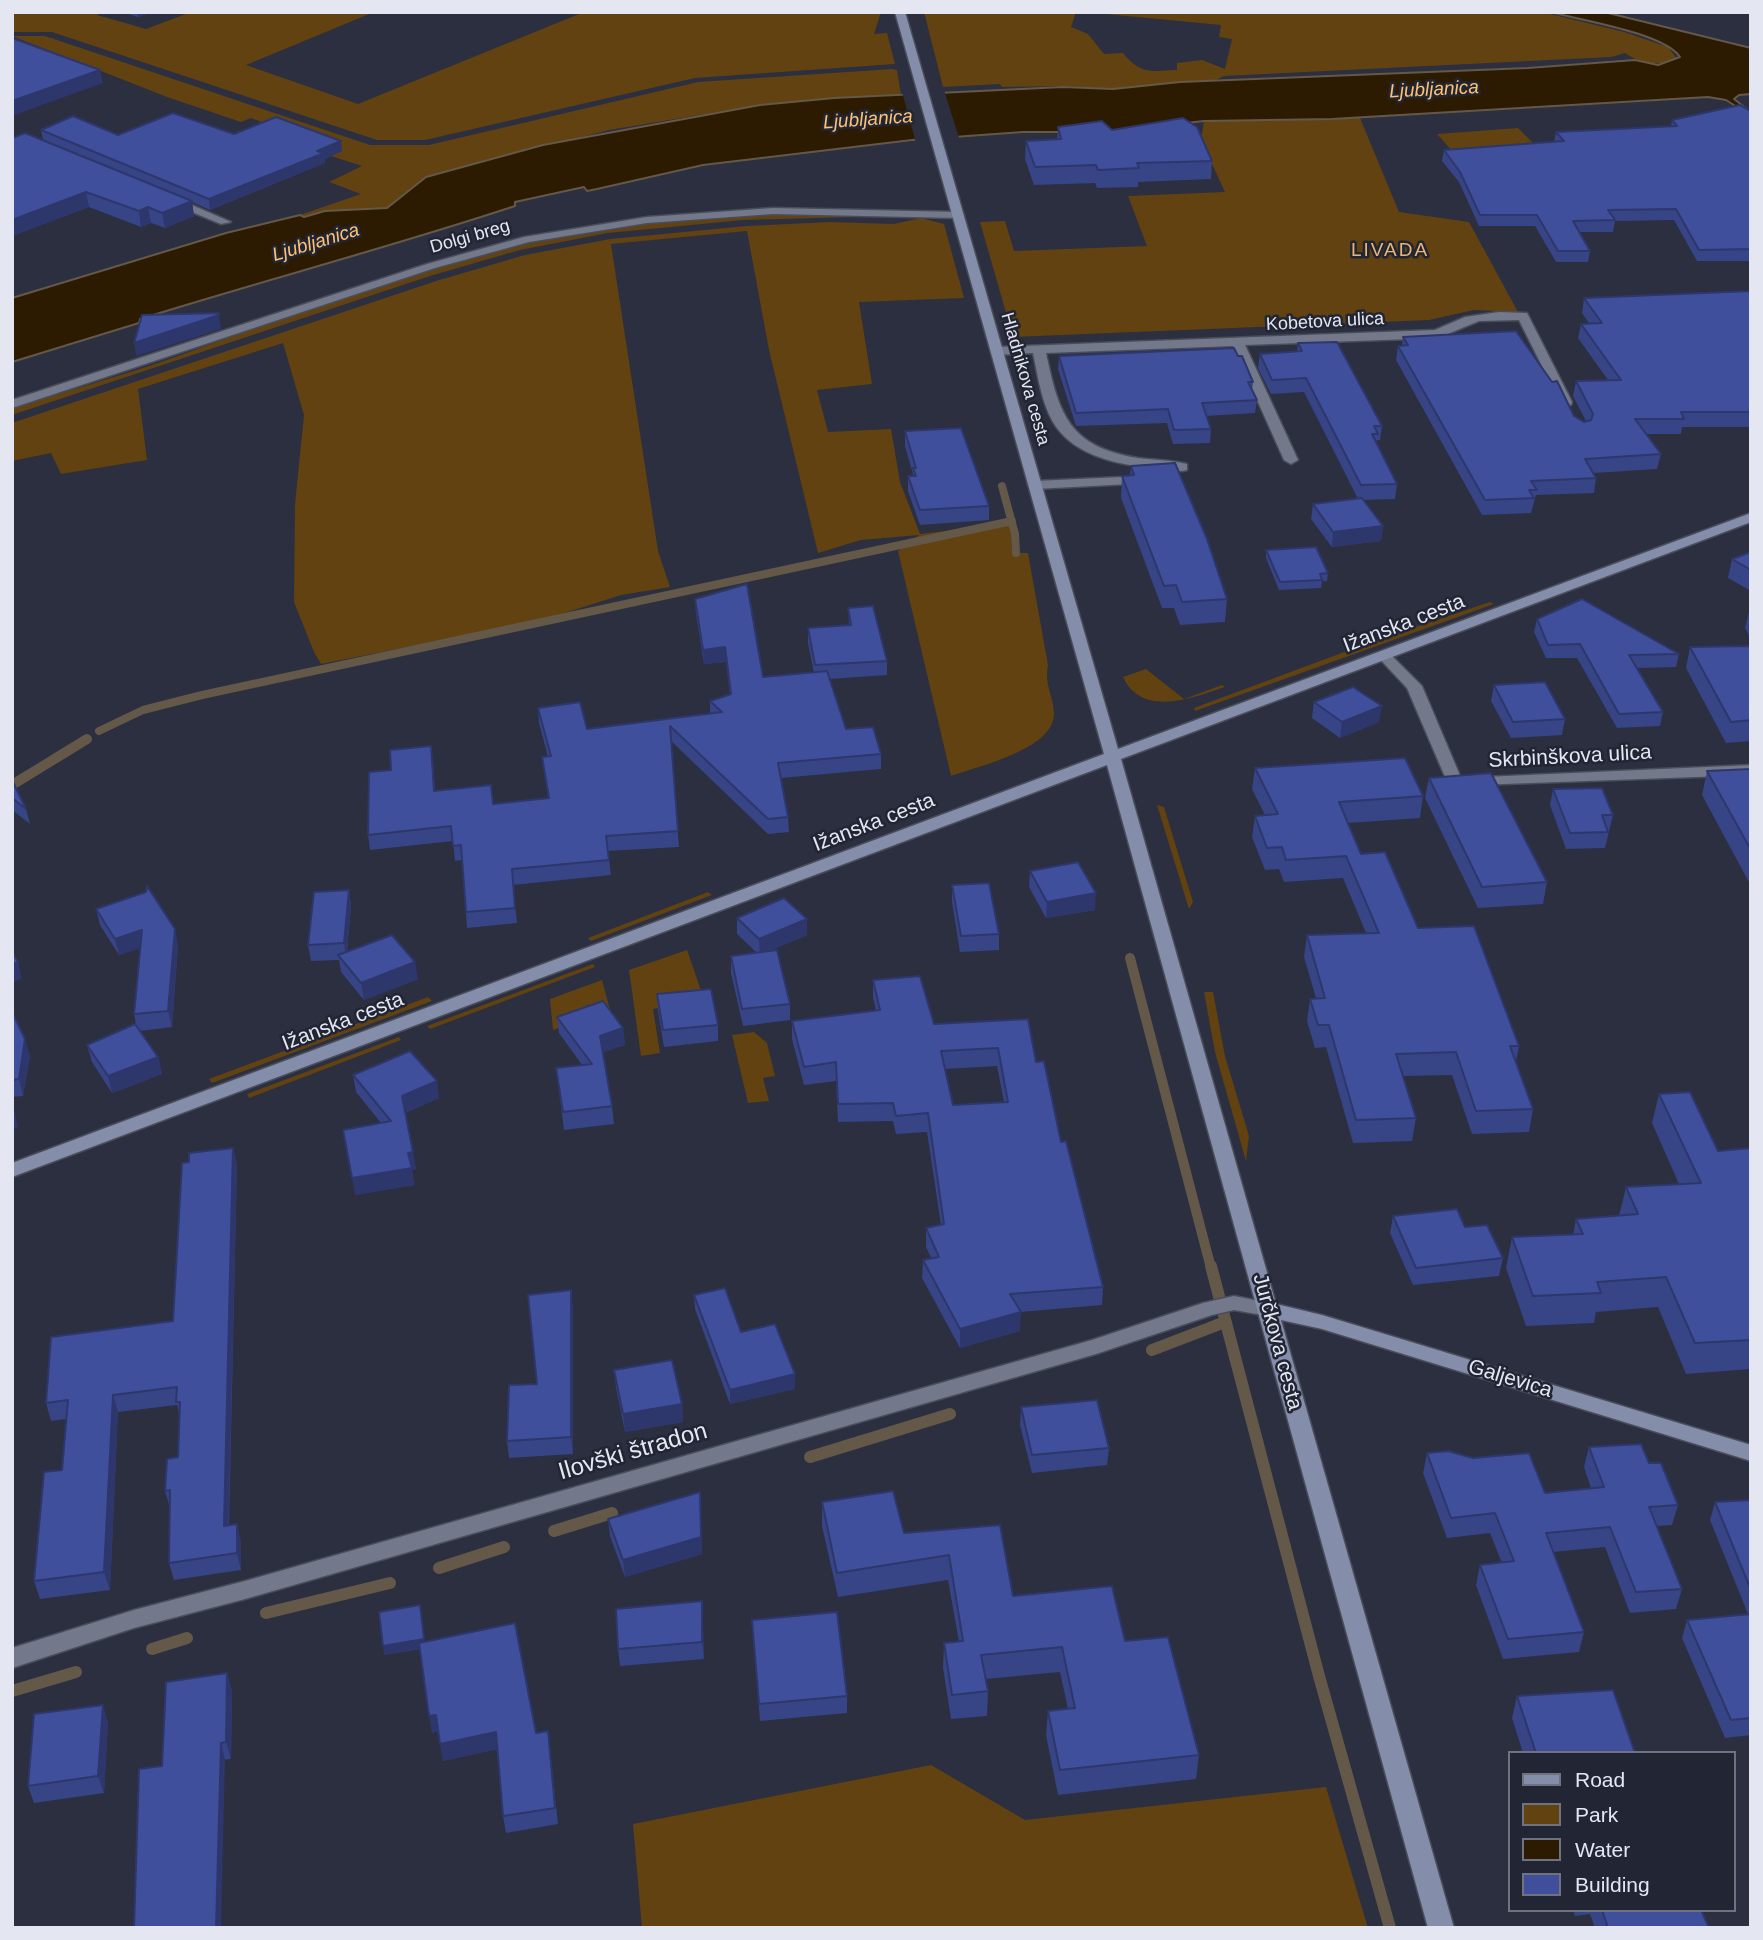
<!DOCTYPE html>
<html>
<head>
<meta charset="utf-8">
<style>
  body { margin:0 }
  #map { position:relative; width:1763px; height:1940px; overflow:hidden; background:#2b2f3f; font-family:Arial,sans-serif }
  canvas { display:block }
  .frame { position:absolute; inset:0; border:14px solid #e4e7f2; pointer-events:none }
  .legend { position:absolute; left:1508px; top:1751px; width:228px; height:161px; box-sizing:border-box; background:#212534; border:2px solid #6f7380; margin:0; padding:9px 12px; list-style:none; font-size:21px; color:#e4e7f2 }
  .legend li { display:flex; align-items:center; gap:14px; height:35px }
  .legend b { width:35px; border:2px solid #6f7380 }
</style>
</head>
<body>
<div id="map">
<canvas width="1763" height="1940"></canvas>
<div class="frame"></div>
<ul class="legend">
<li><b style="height:9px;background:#848da9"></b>Road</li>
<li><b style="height:19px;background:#624210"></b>Park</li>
<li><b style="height:19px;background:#2d1b01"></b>Water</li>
<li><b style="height:19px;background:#404f9b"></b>Building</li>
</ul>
</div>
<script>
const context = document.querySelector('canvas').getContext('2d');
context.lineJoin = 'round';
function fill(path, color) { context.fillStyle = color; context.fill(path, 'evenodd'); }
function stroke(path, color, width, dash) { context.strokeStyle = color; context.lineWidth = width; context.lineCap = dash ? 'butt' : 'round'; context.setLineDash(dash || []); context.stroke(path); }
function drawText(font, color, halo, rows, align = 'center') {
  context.font = font + ' Arial,sans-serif'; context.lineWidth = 5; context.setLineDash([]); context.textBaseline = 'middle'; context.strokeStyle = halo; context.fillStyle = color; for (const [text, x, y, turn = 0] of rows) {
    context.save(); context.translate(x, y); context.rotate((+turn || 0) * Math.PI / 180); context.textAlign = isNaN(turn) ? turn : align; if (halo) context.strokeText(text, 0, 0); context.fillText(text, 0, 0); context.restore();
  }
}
fill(new Path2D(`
  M12 12H100L97 15 146 29 191 12H374L246 65 358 104 584 12H881L874 34 887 33 895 64 695 78 425 140H377L52 32H12Z
  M924 12H1076L1071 27 1088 34 1104 54 1123 53C1141 75 1150 71 1177 70V63L1202 60 1225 69 1232 39 1219 37 1221 25 1085 12H1542L1624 32 1668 47 1678 60C1658 65 1642 65 1625 53L1611 57 1224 76 1216 80 1113 89 1067 86 1002 87 1000 84 943 87Z
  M12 36H45L370 145H429L698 82 892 69 897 70 901 95 760 105 609 130 426 177 387 208 325 211 304 217 300 215 361 194 329 182 362 166 331 156 308 139 251 118 241 122 167 97Z
  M1360 118 1399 212 1469 222 1518 312 1474 310 1429 320 1013 337 980 222 1005 221 1014 251 1147 246 1128 196 1225 192 1201 140 1204 121Z
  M1518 128 1537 147 1454 153 1437 134Z
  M830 213 894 216 744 220 608 233 520 250 430 276 12 415V408C63 392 114 378 164 361 284 318 405 270 530 241 628 219 730 215 830 213Z
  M921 218 944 224 964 298 859 302 872 384 817 390 828 432 891 429 900 482 920 534 1011 523 1012 553H1028L1048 665C1044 683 1053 695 1054 713 1055 749 979 766 951 776L898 551 919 535 861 540 818 553 769 350 747 231 611 244 658 551 670 587 621 595 543 620 321 664 314 652 294 602 295 504 304 415 283 343 138 389 147 460 61 474 51 453 12 461V423L436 281 525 255 610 239 747 226 830 222 894 224Z
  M1490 602 1494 604 1195 711 1194 708 1371 642Z
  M1146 669 1184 699 1222 685 1225 687C1193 698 1142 718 1123 677Z
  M1157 805 1164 807 1193 902 1189 909Z
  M708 892 712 895 591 941 588 938Z
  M687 950 705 1002 653 1009 660 1053 641 1056 629 970Z
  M593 964 595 967 430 1029 427 1026Z
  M602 980 610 1010 553 1030 550 999Z
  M1204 992H1213L1225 1056 1249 1136 1246 1161 1215 1052Z
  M428 997 432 1001 212 1083 209 1079Z
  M754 1032 767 1043 775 1076 763 1078 769 1101 748 1103 732 1035Z
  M399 1037 401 1040 249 1098 247 1094Z
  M931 1765 1025 1820 1326 1787 1368 1928H642L633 1824Z`), '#624210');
const water = new Path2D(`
  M1550 12H1604L1751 48V94L1739 95 1734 99 1751 112V116L1726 100 1708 97 1332 119 1204 121 1104 132H1023L912 140 703 165 597 189 587 191 584 187 515 202V206C391 247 265 280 140 319L139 323 12 362V298L226 233 300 215 304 217 325 211 387 208 426 177 543 145 760 105 834 98 1063 87 1113 89 1180 82 1528 68 1635 60 1658 65 1680 57C1664 33 1580 20 1550 12Z`);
fill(water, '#2d1b01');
stroke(water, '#645849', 2);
fill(new Path2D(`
  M944 90 960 141 916 143 902 92Z`), '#2b2f3f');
stroke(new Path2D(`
  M1002 486 1015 534 1016 553
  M99 731 143 710 202 695 1012 521`), '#645849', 8);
stroke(new Path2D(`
  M12 785 87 739
  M1130 958 1211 1268`), '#645849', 10);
stroke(new Path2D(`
  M1211 1266 1319 1676 1390 1928
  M1152 1350 1225 1322
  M810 1457 950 1414
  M554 1531 612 1513
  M439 1568 504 1547
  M266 1613 390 1583
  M152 1649 187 1638
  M12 1691 76 1672`), '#645849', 12);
const street = new Path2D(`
  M170 199H178L231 222 221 224 170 203Z
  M773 208 958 212 964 215 958 218 773 214 647 223 529 242 435 268 12 408V400L427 264 524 237 647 217Z
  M1499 312 1527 313 1572 402 1571 405 1566 406 1560 402 1519 320 1479 321 1438 338 1245 345 1298 460 1291 464 1284 460 1233 346 1046 353C1059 415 1069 447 1138 458 1154 460 1171 460 1187 464V470L1182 471C1139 467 1078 464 1053 422 1041 401 1038 376 1033 353L997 355 991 351 997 347 1435 330 1465 317Z
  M1144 476 1151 480 1149 483 1035 489 1028 485 1035 481Z
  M1384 652 1389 653 1422 686 1461 778 1751 765V775L1449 786 1407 688 1377 656Z
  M1234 1296 1275 1304 1278 1309 1275 1314 1268 1316 1234 1310 1212 1315 1096 1354 245 1599 134 1628 12 1668V1648L134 1610 245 1581 1092 1340 1203 1303Z`);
const secondary = new Path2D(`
  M895 12H905L1118 749 1751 513V522L1121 759 1276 1304 1322 1315 1751 1445V1461L1322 1329 1281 1320 1454 1928H1428L1107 765 12 1177V1163L1104 754Z`);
stroke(street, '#494d5a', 3);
stroke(secondary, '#494d5a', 3);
fill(street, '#73798b');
fill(secondary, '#848da9');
fill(new Path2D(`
  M123 12H152L138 17Z
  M1751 111V261H1697L1674 220 1615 221 1613 232H1579L1590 251 1588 262H1556L1535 226H1479L1459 182 1442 161 1444 150 1554 142 1556 132 1671 126 1672 120Z
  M1058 127 1112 130 1212 161 1211 179 1138 182V187L1097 188 1095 183 1034 185 1025 159 1026 141 1057 140Z
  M41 130 118 135 234 134 342 151 325 159V163L210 210 192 202 194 216 165 228 151 223 141 227 89 207 12 236V138L43 140Z
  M1751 291V427H1682L1681 434H1646L1661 454 1657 469 1594 473 1596 478 1594 493 1536 495 1531 513 1482 515 1396 360 1398 346H1402L1403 337 1584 422 1586 421 1573 396 1576 381 1608 380 1578 338 1581 324 1589 323 1582 313 1584 298Z
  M1298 343 1382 426 1380 440H1377V442L1397 484 1395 499 1363 500 1383 526 1381 541 1332 547 1311 519 1313 504 1358 499 1304 392 1271 394 1258 368 1260 354 1297 352Z
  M1059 356H1238L1253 382 1252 391 1257 400 1255 413 1206 416 1211 429 1210 443 1173 444 1167 423 1076 426 1058 369Z
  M905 431 989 506V520L920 525 908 491V476H913V474L905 446Z
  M1131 466 1227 599 1225 622 1180 625 1174 608H1162L1121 498 1122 476 1130 475Z
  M1266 550 1328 573 1327 581H1322L1321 588 1279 590 1266 558Z
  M1751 552V591L1728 578 1732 559Z
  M695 599 763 677 814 673 808 643V628L849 625 848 608 887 661V675L830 679 846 729 881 754V769L781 778 788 817 789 832 768 834 671 741 679 847 608 851 611 875 513 885 517 923 467 928 462 860 455 861 453 841 370 850 368 835 391 770 433 761 435 791 493 804 548 798 542 757H548L539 723 538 708 587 729 710 713V701L730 694 726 662 704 664 696 614Z
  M1750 608H1751V639L1745 628Z
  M1537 619 1679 654 1676 667 1637 668 1663 712 1660 726 1617 728 1577 658H1546L1534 632Z
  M1751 646V741L1726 743 1686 668 1690 647Z
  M1494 685 1565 719 1562 735 1511 738 1491 701Z
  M1314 702 1379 722 1340 738 1312 718Z
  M1255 768 1423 796 1420 818 1348 823 1361 854 1418 928 1519 1046 1516 1061 1533 1109 1529 1132 1472 1134 1452 1075 1403 1076 1416 1118 1412 1141 1353 1143 1326 1047 1315 1048 1307 1021 1310 999 1316 998 1304 957 1307 935 1366 933 1343 878 1284 882 1279 869 1265 870 1252 837 1255 816 1265 815 1252 789Z
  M1751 769V886L1702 795 1707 771Z
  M1429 778 1547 882 1543 904 1478 908 1425 798Z
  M12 780 26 809 30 824 12 810Z
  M1553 789 1613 815 1605 848 1566 849 1550 805Z
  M1030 871 1095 910 1046 918 1029 887Z
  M952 885 999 934V950L960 952 952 902Z
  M349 890 351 906 347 952 418 979 364 1000 341 972 339 960 311 961 308 945Z
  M96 909 178 945 172 1027 140 1031 158 1057 162 1074 112 1093 92 1062 87 1045 136 1025 134 1014 140 948 119 955 100 925Z
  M737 918 807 919V935L769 951 790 1004V1020L743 1026 731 973V956L757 953 737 934Z
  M873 980 934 1024 1036 1062 1103 1287 1102 1305 1020 1312V1331L960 1348 922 1278 923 1260 931 1258 926 1247V1228L941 1225 927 1132 896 1134 893 1121 838 1122 836 1081 804 1085 792 1039V1021L876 1010 873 998ZM997 1066 1004 1102 953 1105 945 1069Z
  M657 994 718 1025V1041L664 1047 658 1011Z
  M12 1012 30 1056 23 1096 12 1097Z
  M557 1017 623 1028 625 1045 603 1052 612 1106 614 1124 564 1130 556 1068 582 1065 559 1033Z
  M353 1075 439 1098 405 1113 416 1169 412 1170 414 1185 355 1195 381 1123 356 1092Z
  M1659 1094 1718 1151 1751 1148V1369L1686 1374 1658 1307 1596 1312 1594 1323 1526 1326 1506 1268 1512 1237 1573 1235 1576 1219 1619 1216 1626 1187 1679 1184 1652 1123Z
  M233 1148 237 1165 229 1525 241 1542V1570L174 1580 169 1563 170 1508 165 1491 178 1457 180 1416 177 1405 118 1412 110 1590 40 1599 34 1581 62 1470 66 1419 51 1421 46 1403 173 1321 189 1162Z
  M1393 1216 1503 1258 1499 1276 1413 1285 1390 1233Z
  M694 1295 741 1332 795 1389 730 1404 695 1309Z
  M573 1308V1454L509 1458 507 1441 537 1384Z
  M614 1370 682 1404 683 1422 625 1432 616 1388Z
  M1021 1407 1109 1448 1107 1465 1032 1473 1020 1425Z
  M1589 1447 1649 1463 1678 1505 1672 1525 1657 1526 1682 1589 1676 1609 1630 1613 1605 1547 1553 1552 1584 1632 1579 1652 1503 1659 1476 1585 1480 1565 1502 1563 1490 1533 1447 1538 1423 1473 1427 1453 1545 1493 1591 1488 1584 1467Z
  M700 1492 702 1554 625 1577 610 1536 608 1519Z
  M1751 1500V1735L1725 1738 1682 1638 1687 1620 1748 1614 1710 1520 1715 1502Z
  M822 1502 904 1533 1000 1525 1013 1596 1125 1641 1199 1755 1196 1779 1058 1795 1046 1735 1048 1711 1068 1709 1060 1672 986 1679 988 1691 987 1716 951 1719 943 1668 944 1643 959 1642 948 1580 838 1597 822 1526Z
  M702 1601 704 1659 620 1666 618 1649Z
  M421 1614 424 1642 536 1733 548 1731 558 1824 506 1833 503 1816 497 1749 443 1761 438 1731 432 1733 420 1649 384 1655Z
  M752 1620 847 1696V1713L760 1721Z
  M227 1673 232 1691 231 1759 162 1766Z
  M1517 1696 1635 1753H1523L1512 1718Z
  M108 1722 104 1793 34 1803 28 1786Z
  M1573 1910H1701L1709 1928H1595L1590 1914 1575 1916Z`), '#374485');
fill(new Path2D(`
  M137 12H152L138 17Z
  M100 70 103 83 12 116V101Z
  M341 141 342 151 325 159V163L210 210 209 199Z
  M86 192 89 207 12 236V220Z
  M192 201 194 216 165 228 162 213Z
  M148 207 151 223 141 227 139 211Z
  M219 315 221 329 136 356 134 343Z
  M1383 526 1381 541 1332 547 1333 532Z
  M725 647 726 662 704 664 703 650Z
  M1382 706 1379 722 1340 738 1342 722Z
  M349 890 351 906 346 959 344 943Z
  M1096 893 1095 910 1046 918 1047 902Z
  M807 919V935L760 955 759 939Z
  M175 929 178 945 172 1027 168 1011Z
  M142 930 146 946 119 955 115 939Z
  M18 962 22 979 12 982V964Z
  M415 962 418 979 364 1000 361 983Z
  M623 1028 625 1045 602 1053 600 1036Z
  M25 1039 30 1056 23 1096 19 1079Z
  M158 1057 162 1074 112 1093 108 1076Z
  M437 1081 439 1098 404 1113 402 1096Z
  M14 1110 18 1127 12 1130V1111Z
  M233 1148 237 1165 228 1543 224 1526Z
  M413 1152 416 1169 412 1170 414 1185 355 1195 352 1178 408 1153Z
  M571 1290 573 1308V1454L571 1437Z
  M1021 1312 1020 1331 960 1348V1329Z
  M795 1374V1389L730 1404V1390Z
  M113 1395 118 1412 110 1590 104 1572Z
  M682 1404 683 1422 625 1432 623 1414Z
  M700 1492 702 1554 625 1577 623 1560Z
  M237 1524 241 1542V1570L237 1553Z
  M702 1601 703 1619 704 1659 702 1642Z
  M420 1605 425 1648 384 1655 383 1646Z
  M227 1673 232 1691 231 1759 226 1742Z
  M103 1705 108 1722 104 1793 98 1776Z
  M436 1715 439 1731 432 1733 429 1716Z
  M496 1732 498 1749 443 1761 440 1744Z
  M221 1743 225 1760 221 1928H216Z`), '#2d376c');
const building = new Path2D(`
  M12 38 100 70 12 101Z
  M1740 105 1751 111V249L1699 250 1676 209 1608 210 1615 220 1573 221 1590 251H1558L1537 215H1480L1460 172 1444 150 1564 141 1556 132 1677 126 1672 120Z
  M173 113 234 134 276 117 341 141 317 151 324 153 209 199 41 130 73 116 118 135Z
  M1183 118 1197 127 1212 161 1137 163 1139 168 1098 170 1096 165 1035 167 1026 141 1061 139 1058 127 1102 121 1112 130Z
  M25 133 192 201 162 213 148 207 139 211 86 192 12 220V138Z
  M1751 291V412H1681L1684 419H1635L1661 454 1585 459 1596 478 1531 481 1537 490H1529L1534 498 1485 500 1398 346 1408 345 1403 337 1516 331 1552 382 1557 381 1574 416 1584 422 1591 420 1593 414 1576 381 1621 380 1581 324 1602 323 1584 298Z
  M219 313V315L134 343 142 315Z
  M1337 342 1382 426H1374L1378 434H1372L1397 484 1361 485 1306 378 1272 380 1260 354 1302 351 1298 343Z
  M1234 348 1238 356H1242L1253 382H1248L1257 400 1202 403 1211 429 1174 430 1168 409 1076 413 1059 356Z
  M961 428 989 506 920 510 908 476H916L913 468H916L905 431Z
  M1175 463 1207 539 1227 599 1182 602 1176 585 1164 586 1122 476 1134 475 1131 466Z
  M1362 498 1383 526 1333 532 1313 504Z
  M1316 547 1328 573 1320 574 1322 580 1280 582 1266 550Z
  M1751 552V570L1732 559Z
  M747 584 763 677 827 671 846 729 873 727 881 754 778 763 788 817 768 819 670 726 678 831 606 836 609 860 512 869 515 908 466 912 461 845 453 846 451 826 368 835 369 772 391 770 390 750 431 746 434 791 491 785 493 804 549 798 542 757 551 756 538 708 580 702 587 729 722 712 710 701 731 694 725 647 703 650 695 599Z
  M1582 599 1679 654 1629 655 1663 712 1619 714 1580 644 1548 645 1537 619Z
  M873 606 887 661 815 665 808 628 851 625 848 608Z
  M1751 646V720L1731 722 1690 647Z
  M1545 682 1565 719 1513 722 1494 685Z
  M1353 687 1382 706 1342 722 1314 702Z
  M1405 758 1423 796 1339 802 1361 854 1385 852 1418 928 1474 926 1519 1046H1510L1533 1109 1476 1111 1456 1052 1396 1054 1416 1118 1356 1120 1329 1025H1318L1310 999 1325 998 1307 935 1379 933 1346 856 1286 860 1282 847 1267 848 1255 816 1278 814 1255 768Z
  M1751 769V850L1707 771Z
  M1491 773 1547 882 1482 887 1429 778Z
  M12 780 26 809 12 798Z
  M1602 788 1613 815H1602L1608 832 1570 833 1553 789Z
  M1078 862 1096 893 1047 902 1030 871Z
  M989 883 999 934 961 936 952 885Z
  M147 886 175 929 168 1011 134 1014 142 930 115 939 96 909 146 892Z
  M349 890 344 943 308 945 314 892Z
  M784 898 807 919 759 939 737 918Z
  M392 935 415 962 361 983 338 955Z
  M777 950 790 1004 742 1009 731 956Z
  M12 952 18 962 12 964Z
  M920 976 934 1024 1028 1019 1036 1062 1044 1061 1061 1142 1066 1141 1103 1287 1010 1294 1021 1312 960 1329 923 1260 939 1257 926 1228 944 1224 928 1113 896 1116 893 1103 838 1104 836 1062 804 1067 792 1021 880 1010 873 980ZM998 1048 1008 1102 953 1105 941 1051Z
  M711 989 718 1025 663 1030 657 994Z
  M603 1001 623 1028 600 1036 612 1106 563 1112 556 1068 592 1064 557 1017Z
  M12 1012 25 1039 19 1079 12 1080Z
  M135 1024 158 1057 108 1076 87 1045Z
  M410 1051 437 1081 402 1096 413 1152 408 1153 412 1168 352 1178 343 1130 391 1121 353 1075Z
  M1690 1092 1718 1151 1751 1148V1340L1695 1343 1666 1277 1597 1282 1601 1293 1533 1296 1512 1237 1583 1234 1576 1219 1638 1214 1626 1187 1701 1183 1659 1094Z
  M233 1148 224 1526 237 1524V1553L169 1563 170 1490 165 1491 167 1459 178 1457 180 1402H176L177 1387 113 1395 104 1572 34 1581 44 1472 62 1470 68 1400 46 1403 51 1337 173 1321 182 1163 189 1162V1153Z
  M1457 1209 1465 1227 1487 1225 1503 1258 1416 1268 1393 1216Z
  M725 1288 741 1332 775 1324 795 1374 730 1390 694 1295Z
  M571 1290V1437L507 1441 509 1385 537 1384 528 1295Z
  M672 1360 682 1404 623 1414 614 1370Z
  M1097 1400 1109 1448 1032 1455 1021 1407Z
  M1641 1444 1649 1463H1661L1678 1505 1649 1507 1682 1589 1636 1592 1610 1527 1546 1533 1584 1632 1508 1639 1480 1565 1514 1561 1495 1513 1451 1518 1427 1453 1448 1451 1473 1458 1529 1453 1545 1493 1604 1487 1589 1447Z
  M893 1491 904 1533 1000 1525 1013 1596 1112 1586 1125 1641 1168 1637 1199 1755 1060 1770 1048 1711 1075 1708 1062 1647 981 1655 988 1691 952 1695 944 1643 963 1641 949 1555 837 1573 822 1502Z
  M700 1492 701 1537 623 1560 608 1519Z
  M1751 1500V1590L1715 1502Z
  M702 1601V1642L618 1649 616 1609Z
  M420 1605 424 1639 383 1646 379 1612Z
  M837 1612 847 1696 759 1704 752 1620Z
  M1751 1614V1718L1731 1720 1687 1620Z
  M515 1623 536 1733 548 1731 555 1808 503 1816 496 1732 440 1744 436 1715 429 1716 419 1643Z
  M227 1673 226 1742 221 1743 216 1928H134L139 1769 162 1766 166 1682Z
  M1613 1690 1635 1753H1536L1517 1696Z
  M103 1705 98 1776 28 1786 34 1714Z
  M1602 1910H1701L1709 1928H1608Z`);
fill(building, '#404f9b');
stroke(building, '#2d376c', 2);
drawText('18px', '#e4e7f2', '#212534', [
  ["Dolgi breg",470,237,-16],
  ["Kobetova ulica",1325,322,-3],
  ["Hladnikova cesta",1025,379,74]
]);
drawText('italic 19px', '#fec16e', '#212534', [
  ["Ljubljanica",1434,90,-3],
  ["Ljubljanica",868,120,-4],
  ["Ljubljanica",316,243,-17]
]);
context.letterSpacing = '2px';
drawText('19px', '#e8b676', '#212534', [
  ["LIVADA",1390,251]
]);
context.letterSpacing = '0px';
drawText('21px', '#e4e7f2', '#212534', [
  ["Ižanska cesta",1404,624,-21],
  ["Skrbinškova ulica",1570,757,-3],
  ["Ižanska cesta",874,823,-21],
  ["Ižanska cesta",343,1022,-21],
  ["Jurčkova cesta",1277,1342,75],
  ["Galjevica",1510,1379,17]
]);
drawText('24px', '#e4e7f2', '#212534', [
  ["Ilovški štradon",633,1452,-16]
]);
</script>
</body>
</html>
